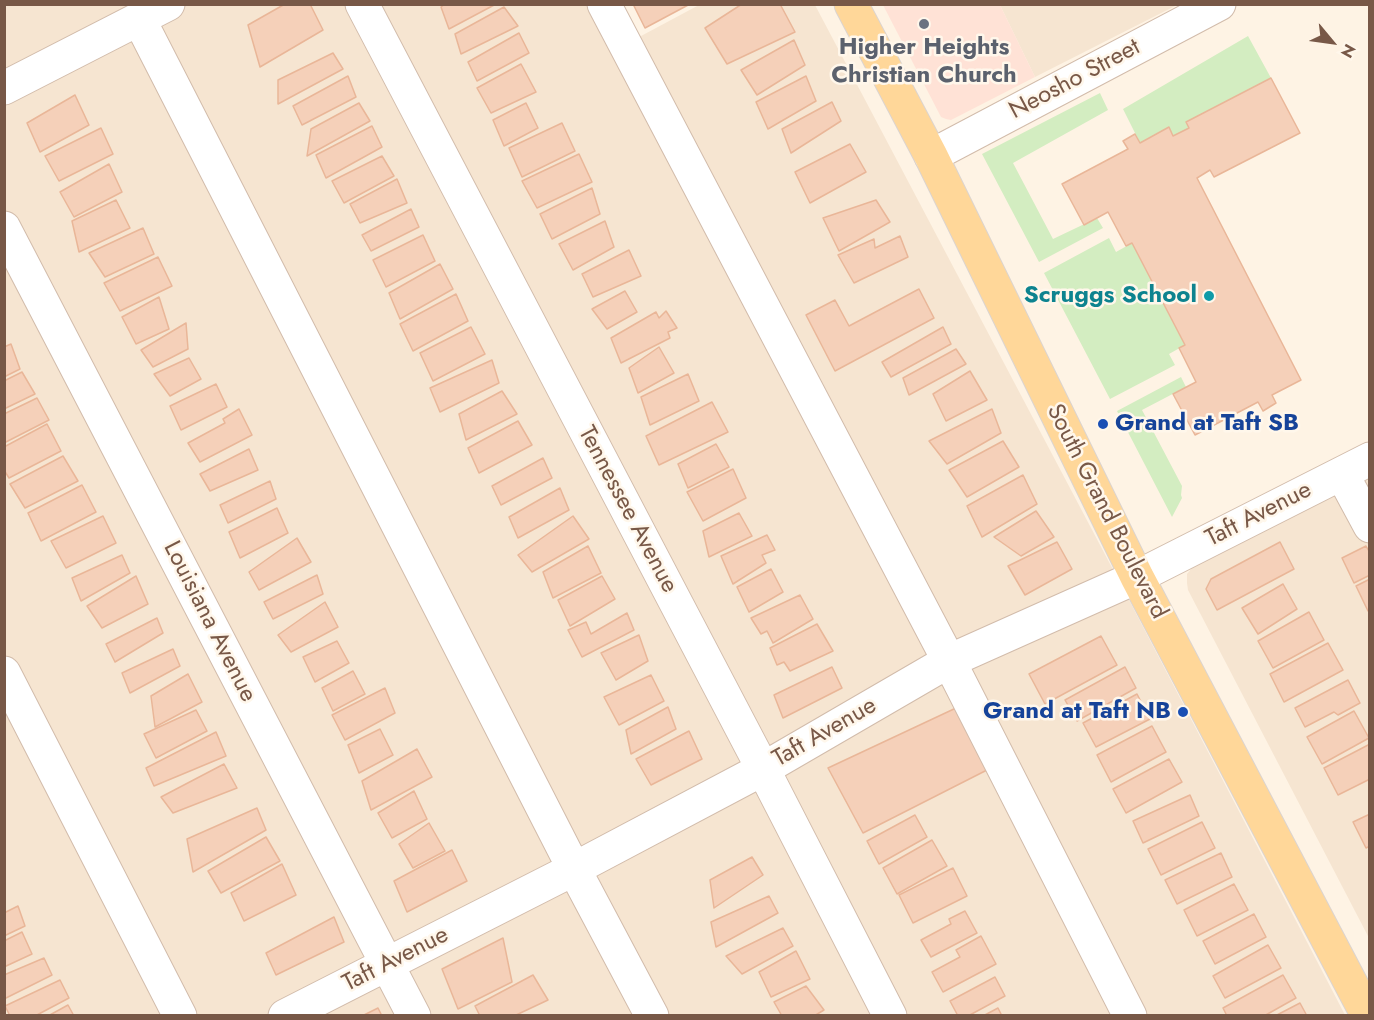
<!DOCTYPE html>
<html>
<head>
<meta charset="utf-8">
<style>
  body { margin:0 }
  #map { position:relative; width:1374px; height:1020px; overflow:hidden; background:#fef3e4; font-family:Jost,sans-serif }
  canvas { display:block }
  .frame { position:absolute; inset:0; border:6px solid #785847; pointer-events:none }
  .north { position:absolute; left:1302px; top:12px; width:60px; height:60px; -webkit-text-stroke:4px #fff7eb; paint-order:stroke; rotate:119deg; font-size:16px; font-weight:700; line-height:24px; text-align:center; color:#785847 }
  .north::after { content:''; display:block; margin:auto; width:21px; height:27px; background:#785847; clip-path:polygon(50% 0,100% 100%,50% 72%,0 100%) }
</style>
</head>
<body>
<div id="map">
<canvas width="1374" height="1020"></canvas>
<div class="frame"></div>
<div class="north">N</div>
</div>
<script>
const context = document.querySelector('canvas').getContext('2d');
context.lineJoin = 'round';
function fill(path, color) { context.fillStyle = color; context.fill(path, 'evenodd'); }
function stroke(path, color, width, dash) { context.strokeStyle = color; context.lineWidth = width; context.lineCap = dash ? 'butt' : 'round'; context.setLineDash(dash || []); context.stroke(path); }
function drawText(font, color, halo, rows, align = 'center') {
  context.font = font + ' Jost,sans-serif'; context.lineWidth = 5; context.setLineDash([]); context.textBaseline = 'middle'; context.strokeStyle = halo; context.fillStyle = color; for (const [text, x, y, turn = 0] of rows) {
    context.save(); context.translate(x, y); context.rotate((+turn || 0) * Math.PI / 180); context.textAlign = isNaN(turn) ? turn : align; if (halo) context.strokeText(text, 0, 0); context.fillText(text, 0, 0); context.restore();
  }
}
fill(new Path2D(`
  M5 4 590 5 613 51 699 5H815L1128 598 1345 1015 5 1016Z
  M1000 5H1177L1035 77Z
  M1369 475V938L1188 590 1187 583V574L1195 564Z`), '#f6e5d1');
fill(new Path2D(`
  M883 5H1000L1035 77 951 120 946 119 941 117Z`), '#ffe2d6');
fill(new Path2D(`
  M1248 36 1271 78 1186 122 1189 128 1173 136 1168 128 1140 143 1123 109Z
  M1100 93 1108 110 1013 163 1053 239 1097 218 1103 228 1039 262 982 154Z
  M1109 238 1116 252 1132 243 1185 345 1169 354 1175 365 1110 399 1044 273Z
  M1181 377 1186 387 1142 410 1182 486 1181 495 1182 498 1172 517 1117 411Z`), '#d3edc1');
const building = new Path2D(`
  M285 4H310L323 30 260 67 248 25Z
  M445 4H496L449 29 441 7Z
  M633 4H690L645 28Z
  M742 4H780L795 32 727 64 705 28Z
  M504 7 518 26 461 54 455 34Z
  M519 33 529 53 477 81 468 62Z
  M794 40 805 65 757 95 741 70Z
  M333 53 343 69 278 104V80Z
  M521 64 536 92 491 113 477 88Z
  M348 76 356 97 302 125 293 106Z
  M806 76 816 101 768 129 756 102Z
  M1271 78 1300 133 1214 177 1210 170 1197 178 1301 380 1272 395 1276 403 1263 411 1258 402 1195 435 1173 394 1196 382 1179 348 1185 345 1132 243 1126 246 1108 212 1084 225 1062 184 1128 149 1123 141 1135 134 1140 143 1169 127 1173 136 1189 128 1186 122Z
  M75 95 89 125 40 152 27 123Z
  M832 102 841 121 791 153 782 129Z
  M359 103 370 121 307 156 311 129Z
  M526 103 538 128 504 146 493 120Z
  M562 123 575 151 522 177 509 148Z
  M372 126 382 147 326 178 316 155Z
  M101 128 113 154 59 181 45 156Z
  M850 144 866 172 810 203 795 172Z
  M579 154 592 182 537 208 522 181Z
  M382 156 394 176 344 203 332 181Z
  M109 164 122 192 74 217 60 192Z
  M397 179 407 203 360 223 350 204Z
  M592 188 600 214 552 239 540 214Z
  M116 200 130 228 79 252 72 221Z
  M876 200 890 222 839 251 823 218Z
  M411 209 419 227 371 251 362 235Z
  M605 221 614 247 573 270 559 244Z
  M143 228 154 254 105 277 89 253Z
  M423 235 435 261 386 287 373 260Z
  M900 236 908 257 854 283 838 255 874 239 875 248Z
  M629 250 641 276 593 297 582 274Z
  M158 257 172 286 120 311 104 283Z
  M440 264 453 289 400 319 389 293Z
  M919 289 934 318 835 371 806 315 835 300 849 326Z
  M625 291 637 312 607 329 592 309Z
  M456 294 468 321 413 351 400 324Z
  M159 297 169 329 136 344 122 317Z
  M666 311 677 328 668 332 670 338 621 363 611 338 656 312 659 318Z
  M186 323 188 349 153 367 141 350Z
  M471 327 485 354 433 381 420 353Z
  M943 327 951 344 891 377 882 362Z
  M11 344 20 369 4 377V347Z
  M659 347 674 373 638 393 629 368Z
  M956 349 966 364 909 395 903 378Z
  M189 358 201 379 170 396 154 374Z
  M492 360 499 383 440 412 430 388Z
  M970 371 987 400 946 421 933 394Z
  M22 372 35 394 4 409V381Z
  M688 374 699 401 650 425 641 397Z
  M216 384 227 407 181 430 170 406Z
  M502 391 517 414 466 440 459 414Z
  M37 398 49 420 4 443V414Z
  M712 402 728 432 659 465 646 436Z
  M239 409 252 435 200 462 188 443 225 423 223 419Z
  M992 409 1001 433 947 464 929 441Z
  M518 421 532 445 479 473 468 448Z
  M47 424 61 451 9 478 4 470V447Z
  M1003 441 1019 467 967 497 949 470Z
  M716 444 729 467 688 488 678 464Z
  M249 449 258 470 210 491 200 474Z
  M63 456 78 481 25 508 10 484Z
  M543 458 552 478 501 505 492 486Z
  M733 469 746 498 703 521 687 492Z
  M1023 475 1037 504 982 537 967 506Z
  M270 481 276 499 228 523 220 505Z
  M82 485 96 512 41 541 28 513Z
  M560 488 569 510 518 538 509 517Z
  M277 508 288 533 240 558 229 532Z
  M1036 511 1054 537 1021 556 994 537Z
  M739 513 752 536 709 557 703 531Z
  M103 516 116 543 66 568 51 541Z
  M573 516 589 539 532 572 518 555Z
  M767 535 775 550 762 555 766 563 733 584 721 556Z
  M297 538 311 562 259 590 249 572Z
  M1057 542 1072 569 1025 595 1008 566Z
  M1280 542 1294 569 1217 610 1206 589 1211 579Z
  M588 546 601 573 553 598 543 572Z
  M1366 546 1370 553V575L1354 583 1342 558Z
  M122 555 130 573 81 601 72 578Z
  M771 569 783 592 749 612 737 587Z
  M317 575 323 594 273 619 264 602Z
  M136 576 148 604 102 628 87 606Z
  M602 576 615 599 570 626 558 600Z
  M1370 579V610L1368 611 1356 586Z
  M1283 584 1297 609 1258 634 1242 608Z
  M800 595 813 619 773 643 767 631 761 634 751 618Z
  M325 602 338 627 291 652 278 635Z
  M1309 612 1324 640 1273 668 1258 641Z
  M627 613 634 630 582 657 568 630 586 622 591 634Z
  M157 618 163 633 115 662 106 644Z
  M817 624 833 651 790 671 784 662 777 665 770 648Z
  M639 635 648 661 616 680 601 653Z
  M1101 636 1117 665 1045 704 1029 674Z
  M337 641 349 663 315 682 303 657Z
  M1328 643 1343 670 1284 702 1270 674Z
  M173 649 180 666 130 693 122 673Z
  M832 667 842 688 783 718 774 695Z
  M1125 667 1136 688 1077 721 1065 700Z
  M353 671 365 694 333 711 322 688Z
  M188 674 202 702 155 727 151 696Z
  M651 675 664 701 619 725 604 697Z
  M1348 680 1360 703 1338 715 1334 712 1305 727 1295 708Z
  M385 688 395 713 345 740 332 715Z
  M1137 694 1150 719 1096 747 1083 723Z
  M668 707 676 729 631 754 626 730Z
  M956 708 987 770 863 833 828 768Z
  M196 710 207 731 156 758 144 734Z
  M1354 711 1369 738 1322 764 1307 737Z
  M1152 726 1166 752 1111 782 1097 755Z
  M380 729 393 755 359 773 348 745Z
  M689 731 702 759 651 785 636 759Z
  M216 732 226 756 154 786 146 768Z
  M1370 744V779L1338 795 1324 768Z
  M417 749 432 777 371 810 362 781Z
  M1169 759 1182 782 1126 813 1113 789Z
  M224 764 237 788 173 813 161 797Z
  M414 791 427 819 392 838 378 813Z
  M1190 795 1199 816 1143 843 1133 821Z
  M257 808 266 830 193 872 187 839Z
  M1370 814V846L1366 848 1353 822Z
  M915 815 927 837 879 864 867 841Z
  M1202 822 1215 848 1161 875 1148 849Z
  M429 823 445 851 413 868 399 844Z
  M266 837 280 861 221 893 208 871Z
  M932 840 947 866 897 894 883 868Z
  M452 850 467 881 407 912 394 881Z
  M1221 853 1232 877 1177 904 1165 880Z
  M752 857 763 875 714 908 710 880Z
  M282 864 296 895 244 921 231 893Z
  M953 868 967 896 913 923 899 895Z
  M1234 884 1248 910 1197 936 1184 910Z
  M769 896 778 913 716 947 711 922Z
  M18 906 25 926 4 936V913Z
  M965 911 977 933 931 957 921 940 951 924 949 919Z
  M1254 914 1266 937 1215 964 1203 941Z
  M334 917 344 942 276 975 266 953Z
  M783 928 793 946 742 974 726 956Z
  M22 932 32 954 4 967V941Z
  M981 936 996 964 943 992 932 972 960 957 956 950Z
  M503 938 512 982 458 1009 442 969Z
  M1268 945 1281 968 1225 998 1213 976Z
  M796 951 810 979 771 997 759 972Z
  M44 958 52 975 4 999V975Z
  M533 975 548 1000 514 1016H480L475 1006Z
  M1283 975 1296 998 1264 1016H1227L1223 1008Z
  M995 977 1005 996 968 1016H958L950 1001Z
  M60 980 69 998 35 1016H10L5 1006Z
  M806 986 824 1010 814 1016H782L774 1002Z
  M1300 1003 1307 1016H1275Z
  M68 1005 74 1016H48Z
  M378 1008 382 1016H362Z
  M998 1008 1002 1016H983Z`);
fill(building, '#f5d0b9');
stroke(building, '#e9b698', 1.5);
const minor = new Path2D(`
  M362 4 763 769 890 1016
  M604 4 949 661 1130 1016
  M139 19 574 869 652 1016
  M4 88 168 4
  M931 156 1219 4
  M4 228 414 1016
  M1342 474 1370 526
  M4 673 180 1016
  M285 1016 574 869 763 769 949 661 1137 577 1370 459`);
const major = new Path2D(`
  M851 4 931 156 1137 577 1368 1016`);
stroke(minor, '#d2bcab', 35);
stroke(major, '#dcd4cf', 35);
stroke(minor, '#fff', 33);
stroke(major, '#ffd799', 33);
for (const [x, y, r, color] of [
  [924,24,6,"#6b7280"],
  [1209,296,6,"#0f9aa8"],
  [1103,424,6,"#1a4fb4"],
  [1183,712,6,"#1a4fb4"]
]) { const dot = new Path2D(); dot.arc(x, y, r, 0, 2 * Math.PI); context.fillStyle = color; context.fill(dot); stroke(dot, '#fff7eb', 2); }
drawText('bold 24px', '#5b616d', '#fff7eb', [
  ["Higher Heights",924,48],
  ["Christian Church",924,76]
]);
drawText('24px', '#785847', '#fff7eb', [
  ["Neosho Street",1075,80,-28],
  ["Tennessee Avenue",627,510,62],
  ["South Grand Boulevard",1106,512,63],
  ["Taft Avenue",1259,515,-27],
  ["Louisiana Avenue",209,622,63],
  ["Taft Avenue",825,733,-30],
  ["Taft Avenue",396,960,-27]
]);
drawText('bold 24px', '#0d838f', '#fff7eb', [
  ["Scruggs School",1197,296]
], 'right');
drawText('bold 24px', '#164399', '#fff7eb', [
  ["Grand at Taft SB",1115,424],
  ["Grand at Taft NB",1171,712,"right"]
], 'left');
</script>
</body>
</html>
